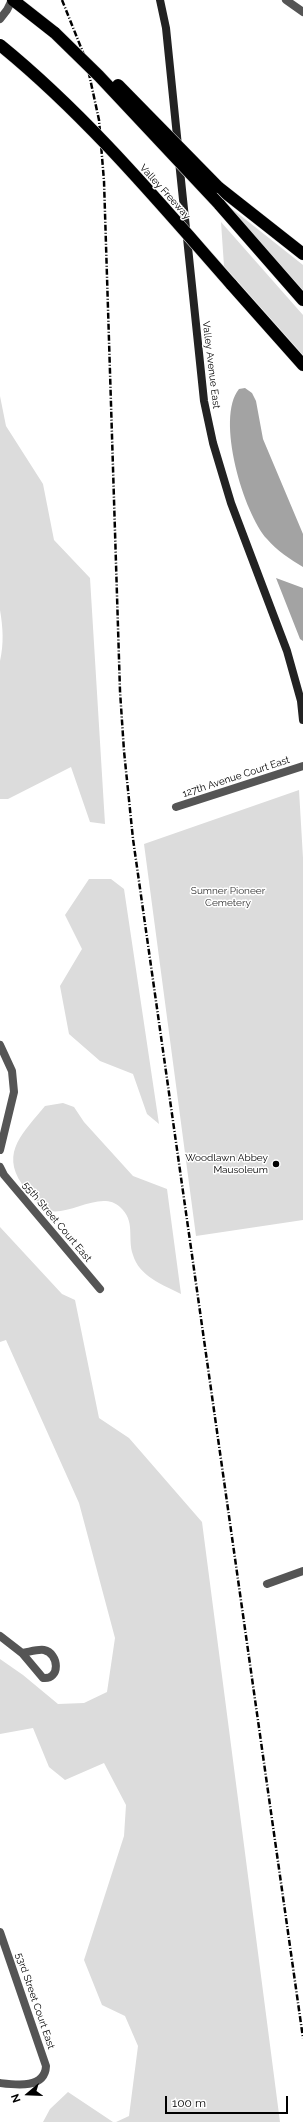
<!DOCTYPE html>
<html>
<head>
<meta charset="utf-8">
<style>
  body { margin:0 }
  #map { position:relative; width:303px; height:2122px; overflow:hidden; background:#fff; font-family:Raleway,sans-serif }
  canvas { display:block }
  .north { position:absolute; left:8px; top:2074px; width:40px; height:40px; -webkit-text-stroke:3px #fff; paint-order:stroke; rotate:251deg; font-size:11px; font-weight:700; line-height:16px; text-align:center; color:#000 }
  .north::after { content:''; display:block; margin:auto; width:14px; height:18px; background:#000; clip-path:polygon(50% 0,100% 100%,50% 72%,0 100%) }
  .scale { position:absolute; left:165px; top:2096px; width:123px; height:18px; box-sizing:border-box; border:2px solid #000; border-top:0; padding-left:5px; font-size:12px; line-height:14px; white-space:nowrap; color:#000; -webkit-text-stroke:3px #fff; paint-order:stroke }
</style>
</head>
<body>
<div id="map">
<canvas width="303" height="2122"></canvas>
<div class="north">N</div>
<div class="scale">100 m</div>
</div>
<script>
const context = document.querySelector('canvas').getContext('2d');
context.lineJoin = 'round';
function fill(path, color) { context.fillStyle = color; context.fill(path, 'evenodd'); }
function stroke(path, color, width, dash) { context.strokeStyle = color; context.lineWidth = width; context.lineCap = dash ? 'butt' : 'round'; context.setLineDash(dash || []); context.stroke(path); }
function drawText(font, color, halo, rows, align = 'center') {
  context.font = font + ' Raleway,sans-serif'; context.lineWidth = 3; context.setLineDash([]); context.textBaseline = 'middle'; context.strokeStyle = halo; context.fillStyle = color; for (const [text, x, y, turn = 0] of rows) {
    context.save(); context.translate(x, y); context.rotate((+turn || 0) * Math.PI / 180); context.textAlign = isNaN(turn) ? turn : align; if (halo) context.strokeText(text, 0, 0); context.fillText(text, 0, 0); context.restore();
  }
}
fill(new Path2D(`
  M226 204 303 265V290Z
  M221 222 303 315V355L224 266Z
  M0 396 6 426 43 484 54 540 90 578 105 824 90 822 71 767 8 799H0V661C4 643 3 628 0 610Z
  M299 790 303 858V1220L196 1236 144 844Z
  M89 879H111L124 889 159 1124 147 1114 133 1074 100 1061 69 1034 60 986 82 949 65 915Z
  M63 1103 74 1107 84 1122 133 1176 167 1189 181 1294C163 1285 139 1276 133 1255 127 1238 136 1221 120 1207 101 1189 67 1218 47 1210 40 1208 28 1190 22 1184 0 1152 24 1132 45 1106Z
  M0 1227 62 1294 75 1300 99 1418 129 1438 202 1522 280 2122H116L129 2116 138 2046 125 2016 102 2005 84 1960 124 1836 126 1805 104 1763 65 1780 49 1767 33 1728 0 1734V1659L23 1675 58 1704 84 1703 107 1692 115 1638 79 1503 6 1340 0 1342Z
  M68 2092 113 2122H43L50 2109Z`), '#dcdcdc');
fill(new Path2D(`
  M245 388 252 393 256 401 263 439 303 534V567C290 559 277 551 267 539 244 514 215 418 239 389Z
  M276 578 303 588V641L300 639Z`), '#a3a3a3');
const motorway = new Path2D(`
  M13 0 55 33
  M218 187 303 254
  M219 204 303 300
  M231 284 303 365`);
stroke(motorway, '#dbdbdb', 13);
stroke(new Path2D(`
  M176 807 303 766
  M0 1045 12 1071 14 1092 0 1150
  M0 1167 4 1175 100 1289
  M267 1584 303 1571
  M0 1636 22 1653 43 1678C61 1680 59 1653 44 1650 38 1649 29 1652 22 1653
  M0 1932 46 2066C45 2089 16 2085 0 2083`), '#555', 8);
stroke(new Path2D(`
  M286 0 303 12
  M0 19 7 10 12 0`), '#555', 8);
stroke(new Path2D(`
  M160 0 166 28 178 146
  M179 161 204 401 213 443 231 503 287 651 301 701 303 720`), '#222', 8);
stroke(motorway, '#000', 12);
stroke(new Path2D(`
  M62 0 86 60 99 120 104 181 120 691 124 751 133 839 303 2038`), '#000', 2.5, [6, 2, 1, 2]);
const motorwayBridge = new Path2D(`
  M55 33 99 76 219 204
  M0 45C86 115 158 201 231 284
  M118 85 218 187`);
stroke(motorwayBridge, '#dbdbdb', 13, []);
stroke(motorwayBridge, '#000', 12);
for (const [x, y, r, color] of [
  [276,1164,4,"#000"]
]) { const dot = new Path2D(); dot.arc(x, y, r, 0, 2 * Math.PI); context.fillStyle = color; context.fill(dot); stroke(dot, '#fff', 1.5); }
drawText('10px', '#000', '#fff', [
  ["Valley Freeway",165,192,48],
  ["Valley Avenue East",211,365,83],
  ["127th Avenue Court East",236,777,-18],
  ["55th Street Court East",57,1222,50],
  ["53rd Street Court East",35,2001,71]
]);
drawText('10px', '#333', '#fff', [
  ["Sumner Pioneer",228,891],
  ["Cemetery",228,903]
]);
drawText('10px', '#000', '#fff', [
  ["Woodlawn Abbey",268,1158],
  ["Mausoleum",268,1170]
], 'right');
</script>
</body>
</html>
